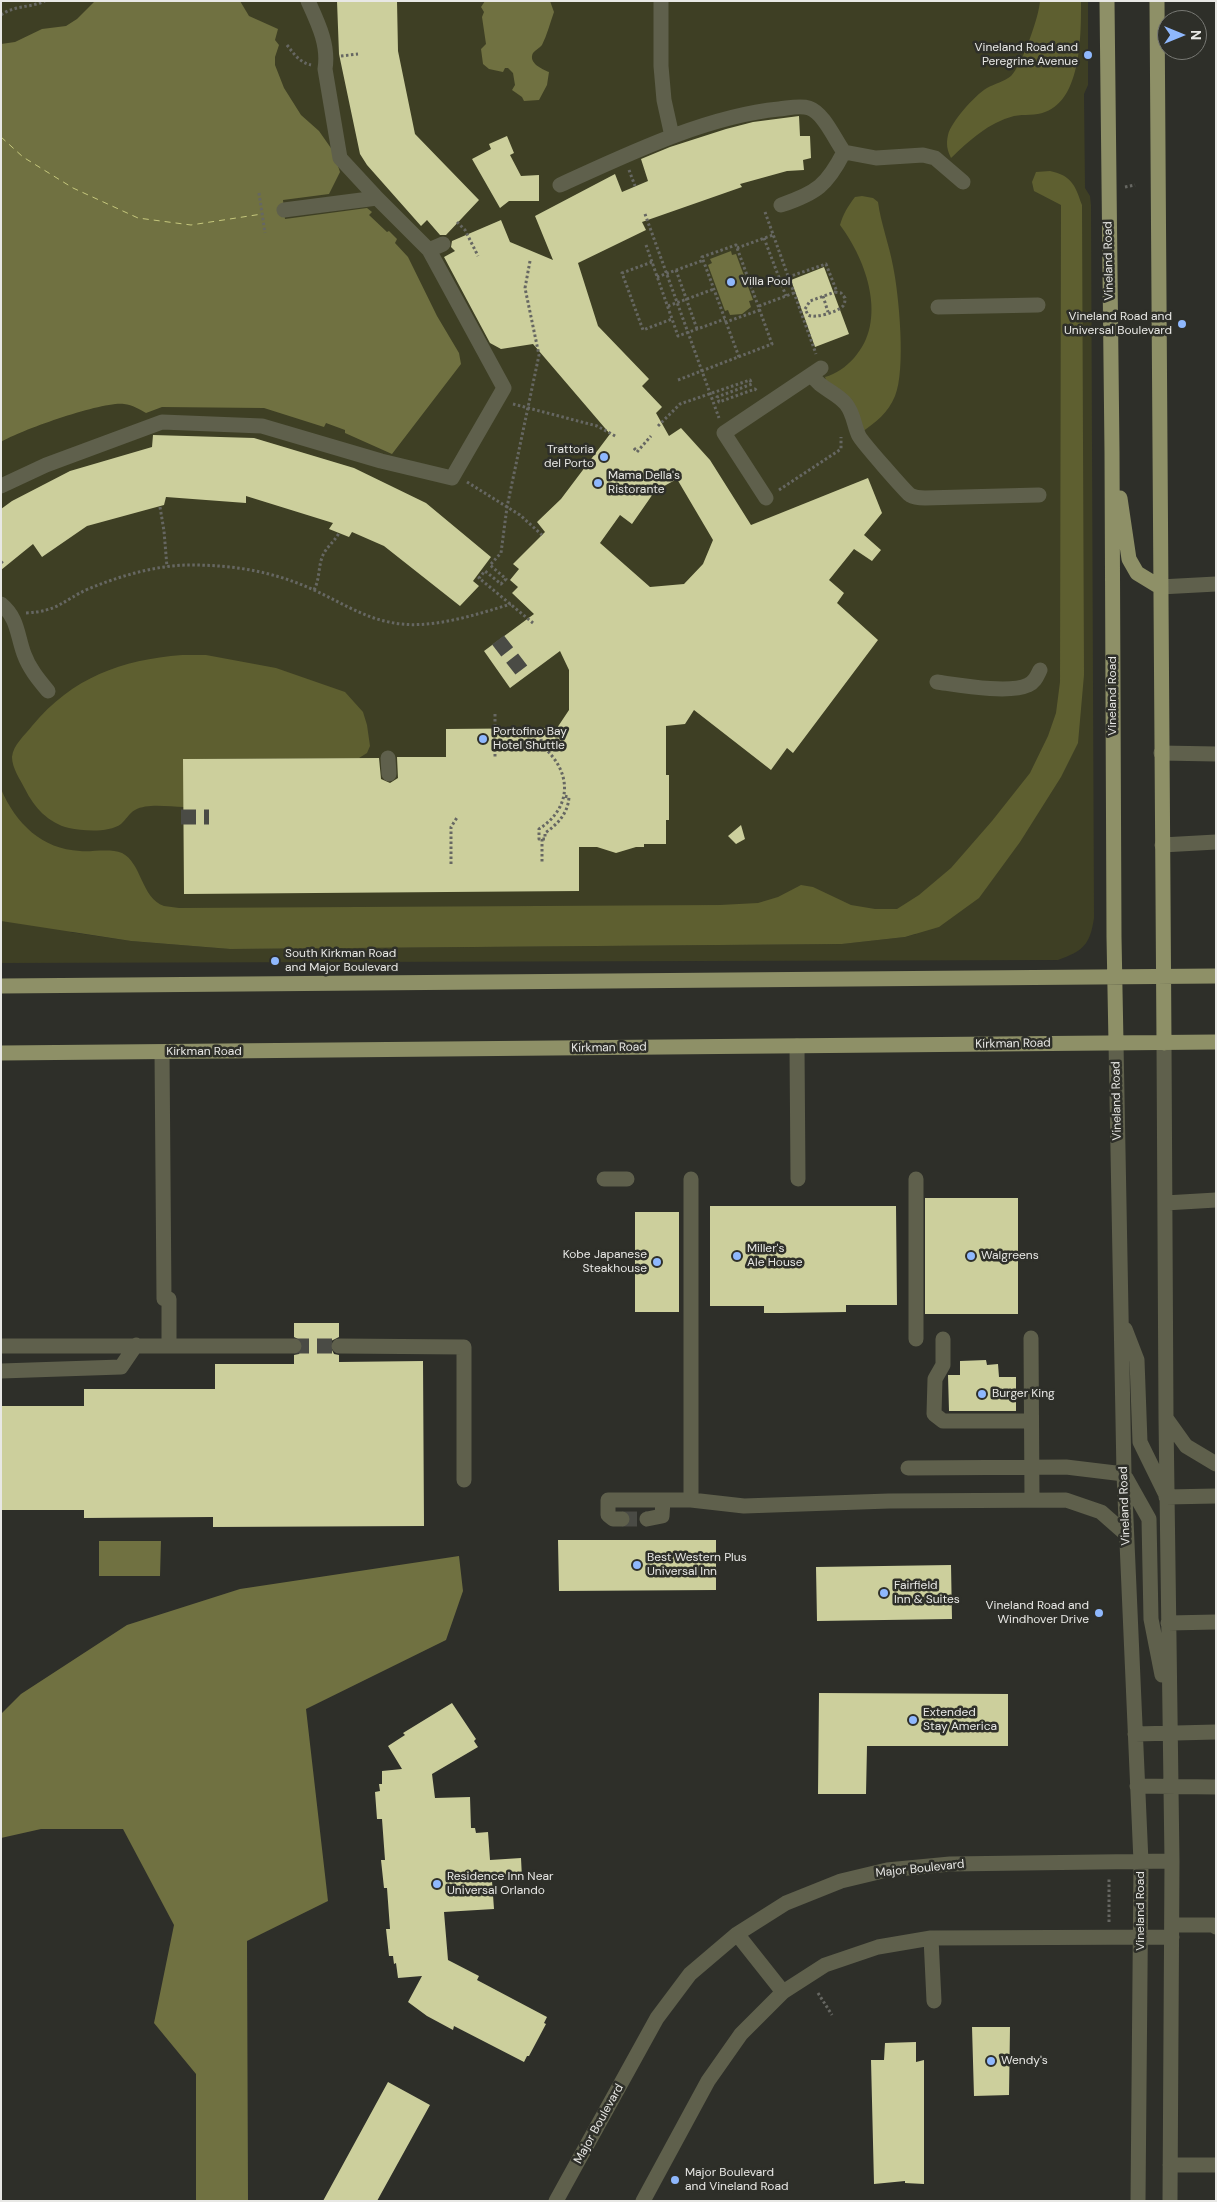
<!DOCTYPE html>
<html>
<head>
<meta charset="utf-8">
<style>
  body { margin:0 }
  #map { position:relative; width:1217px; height:2202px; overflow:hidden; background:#2e2f29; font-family:"DM Sans",sans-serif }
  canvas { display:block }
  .frame { position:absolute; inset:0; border:2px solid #e8e8e5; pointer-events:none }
  .north { position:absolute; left:1157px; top:10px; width:50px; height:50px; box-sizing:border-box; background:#2e2f29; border:1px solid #787974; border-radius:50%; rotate:90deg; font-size:14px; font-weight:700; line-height:20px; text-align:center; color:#e8e8e5 }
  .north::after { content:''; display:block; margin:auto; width:18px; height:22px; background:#8fb8fd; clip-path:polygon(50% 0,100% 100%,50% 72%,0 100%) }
</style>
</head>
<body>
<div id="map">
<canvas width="1217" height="2202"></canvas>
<div class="frame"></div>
<div class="north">N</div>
</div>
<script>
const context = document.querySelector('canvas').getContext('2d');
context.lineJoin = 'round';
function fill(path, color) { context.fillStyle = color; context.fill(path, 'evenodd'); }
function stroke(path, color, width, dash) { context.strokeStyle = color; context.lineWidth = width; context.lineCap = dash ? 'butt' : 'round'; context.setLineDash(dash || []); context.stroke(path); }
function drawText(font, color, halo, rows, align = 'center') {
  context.font = font + ' "DM Sans",sans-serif'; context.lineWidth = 5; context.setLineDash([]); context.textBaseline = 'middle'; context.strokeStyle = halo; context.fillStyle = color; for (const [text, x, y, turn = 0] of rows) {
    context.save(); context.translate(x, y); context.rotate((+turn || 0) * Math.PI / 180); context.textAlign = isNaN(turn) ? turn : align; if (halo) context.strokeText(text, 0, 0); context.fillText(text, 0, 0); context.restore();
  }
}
fill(new Path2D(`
  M1 1H1088V85L1084 94 1085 188 1090 196 1091 205 1094 918C1090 945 1083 951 1058 960L1 963ZM70 932 916 934 905 937 841 944 230 949 131 941Z`), '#3e3f24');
fill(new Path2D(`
  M1040 1H1081C1081 33 1082 99 1045 112 1036 116 1024 114 1014 116 988 123 970 140 951 158 947 150 946 144 948 135 951 122 975 95 987 88 994 84 1005 81 1011 76 1022 65 1039 17 1040 1Z
  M1050 171C1072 176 1075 185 1082 205L1084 675 1078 743 1061 777 1020 842 979 898 939 927 905 937 842 944 230 949 131 941 1 921V789C16 824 42 849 80 851 93 852 110 848 122 853 142 863 141 898 164 906 169 907 174 907 179 908L720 905 758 903 778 897 801 885 813 887 851 905 875 909H897L919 895 951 868 992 821 1030 773 1048 736 1056 713 1060 682 1061 205 1034 191 1032 182 1036 172Z
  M862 196 873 198 878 202C881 224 889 244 893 266 899 295 906 370 895 396 888 413 876 422 862 432L844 394 826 380 825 377C836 374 846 367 854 358 888 321 867 261 840 225 843 214 848 206 855 197Z
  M182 655H206L276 668 345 692 363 712 367 725 370 746 367 753 359 758 184 759V807C169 807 148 803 135 810 129 813 126 820 121 824 109 833 83 831 69 828 48 823 34 807 25 789 20 779 12 768 12 757 13 745 25 735 32 726 73 677 121 660 182 655Z`), '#5e5f30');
fill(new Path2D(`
  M95 1H240L249 16 278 29 275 40 279 45 275 57V65L284 88 301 115 319 131 333 151 340 172 329 194 283 200 285 219 367 208 372 212 369 215 387 232 389 231 397 239 395 243 408 257 437 316 459 353 461 364 392 454 345 433V430L326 423 324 427 264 408 162 407 146 413C139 409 133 405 124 404 103 401 21 430 1 442V44L15 42 42 29 66 26 77 19Z
  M485 1H550L554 12C550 23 547 35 542 45 540 48 535 50 533 53 528 63 542 69 549 72L547 85 539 100 524 101 522 97 512 90 515 85 513 73 508 68H505L503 72 489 69 483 64 481 49 486 44 482 17 484 12 481 7Z
  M731 251 732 255 736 254 753 300 749 301 751 307 742 314 730 315 728 310 725 311 708 265 712 263 710 259Z
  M99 1541H161L160 1576H99Z
  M459 1556 463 1591 446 1640 306 1709 328 1901 247 1941 248 2201H196V2074L154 2023 174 1925 123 1829H41L1 1838V1714L21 1694 127 1625 240 1589Z`), '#707141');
stroke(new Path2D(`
  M1 137 23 157 73 188 138 218 191 225 262 214`), '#c6c87d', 1, [6, 5]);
fill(new Path2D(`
  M337 1H397L398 51 415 134 479 200 446 235H440L427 220 421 226 367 165 360 154 339 54Z
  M799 116 800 136H810L811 158 803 160 804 170 787 171 740 184 742 187 642 222 646 230 578 263 598 326 649 379 642 386 662 407 656 413 669 436 681 428 710 460 751 525 868 478 882 513 864 535 881 550 872 561 854 549 829 580 844 593 837 603 878 640 793 753 787 748 771 770 694 710 685 724 666 726V775H669V820H666V844H644V847H636L616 853 597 847H579V891L184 894 183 759 379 758 381 779 390 783 398 778 397 757H446V729L557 728 569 710V670L560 651 510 688 484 651 534 614 512 593 518 587 510 580 519 569 513 564 545 532 537 522 561 499 610 434 533 344 501 349 490 343 444 257 455 251 451 247 452 241 501 220 510 242 553 260 535 216 615 174 622 192 648 181 641 159 670 147 726 129 753 122ZM677 479 713 540 703 564 684 584 650 587 600 543 620 515 632 524 655 491Z
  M507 136 514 153 510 155 521 176 539 175V201H509L500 208 472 159 491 149 489 144Z
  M824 267 849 334 815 347 791 280Z
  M153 435 254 438 354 468 426 503 491 557 473 581 479 586 460 606 384 546 352 532 349 537 329 529 333 523 246 496V503L166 497 164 505 87 526 42 557 33 544 1 570V509L12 501 70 471 152 447Z
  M741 825 745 839 736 844 728 836Z
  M925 1198H1018V1314H925Z
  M710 1206H896L897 1305H846V1312L781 1313H764V1306H710Z
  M635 1212H679V1312H635Z
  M294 1323H339V1337L331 1341 330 1346 334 1354 339 1355V1362L423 1361 424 1526 213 1527V1517L84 1518V1510H1V1406H84V1389H215V1364H294V1355L299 1354 303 1346 302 1341 294 1337Z
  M986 1360 987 1365 998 1364 999 1377H1016V1411H949L948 1375H960V1361Z
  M558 1540H716V1590L559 1591Z
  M951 1565 952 1619 817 1621 816 1567Z
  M819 1693 1008 1694V1746H867L866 1794H818Z
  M452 1703 476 1739 474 1741 478 1747 432 1774 435 1798 470 1797 471 1828H475L476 1833 488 1832 490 1860 521 1858 522 1878 492 1881 494 1909 444 1912 448 1960 479 1976 477 1980 547 2017 544 2023 546 2024 529 2056H527L524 2062 454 2026 453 2030 427 2016 408 2002 422 1976 398 1978 396 1963 394 1964 393 1956H389L386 1929H390L387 1888H384L381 1860H385L382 1819H377L375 1792 380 1791 379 1784H382V1771L402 1769 388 1746 405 1735 403 1733Z
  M972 2027H1010L1009 2095 974 2096Z
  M916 2042V2062L924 2060V2184L905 2183V2181L874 2184 871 2060H884L885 2043Z
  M388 2082 430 2105 377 2201H323Z`), '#cccf9c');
stroke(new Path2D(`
  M498 640 526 676
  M181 817H209
  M294 1346H339
  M622 1519H647`), '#4a4b45', 15, [15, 8]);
stroke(new Path2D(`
  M1 15C15 5 30 8 45 1
  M287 45C294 54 299 62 311 65
  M341 56 358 54
  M629 170 635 186
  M1125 187 1135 185
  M259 193 265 233
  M765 212 816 354
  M645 214 719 418
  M457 222 465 230 478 256
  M764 238 786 296
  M646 245 678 336 725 319
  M737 248 773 235
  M530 261 525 288 539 355 507 507 501 553 490 565 506 579 501 584 485 571 479 578 533 623
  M652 262 622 273 643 330 672 319
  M676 270 697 329
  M657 277 704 260
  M788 277 826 264 837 292
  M835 292 841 293 845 298C845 301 845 303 843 306 838 312 814 319 808 315L805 309 810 301Z
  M823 296 828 312
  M668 306 714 289
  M759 306 794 293
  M726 322 739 357
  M678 380 772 344 736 245 702 257 726 322 760 310
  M513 404 597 426 617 437
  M658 426 680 404 750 380 752 384 717 397 719 402 755 389 758 392
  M634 448 637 452 651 436
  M467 482 520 515 542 535
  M779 490 841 449V437
  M160 507 164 531 167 567
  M1 563 3 561
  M314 590C320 579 318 566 323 555 326 548 334 542 339 533
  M26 613C59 611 62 601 88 589 120 576 156 565 191 565 235 565 276 572 316 591 340 602 363 617 389 622 427 631 475 615 511 604
  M495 714V728
  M495 739V757
  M541 739 542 746C572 771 573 807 539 829V839H545V833C558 824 568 813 569 797L564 796
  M542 839V862
  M451 864V827L458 816
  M1109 1922V1878
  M818 1993 832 2015`), '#666762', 3, [2.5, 2.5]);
stroke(new Path2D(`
  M308 1C318 23 329 45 325 69L340 158 377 198
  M661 1V66L664 100 672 136
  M560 185C626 155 706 116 779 109 789 108 800 105 809 108 824 113 835 140 844 152L876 158 923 155 935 158 963 182
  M781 205C817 193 827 185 844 152
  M429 250 443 244
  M938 307 1038 305
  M812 375C819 388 836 392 846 404 854 414 854 426 859 436 862 442 905 491 910 495 915 498 920 498 925 498L1039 495
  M1 486 46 465 162 422 262 426 381 461 452 478 504 388 429 250 377 198 284 210
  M766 498 724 433 821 368
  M1160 587 1216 584
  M1 604C18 618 17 635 24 654 29 668 38 679 48 691
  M937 682C959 685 1009 694 1028 685 1035 682 1037 676 1040 670
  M1161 753 1216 754
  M388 758 389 774
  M1162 845 1216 842
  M1116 1043 1124 1474 1141 1862 1138 2201
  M1164 1043 1166 1418 1172 1861 1170 2201
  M797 1046 798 1179
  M162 1052 164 1299
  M604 1179H627
  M691 1179V1500
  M916 1179V1339
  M1165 1203 1216 1200
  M169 1299V1345
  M1125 1329 1137 1360 1140 1442 1165 1493
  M1031 1338 1032 1500
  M943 1339V1365L935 1379 934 1414 943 1421H1031
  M1 1346H294
  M339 1346 464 1347V1480
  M1 1371 121 1367 136 1345
  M1166 1418 1186 1446 1216 1464
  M908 1468 1066 1467 1124 1474
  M1126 1478 1149 1519 1151 1619 1162 1675
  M1166 1497 1216 1496
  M622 1519H613L608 1515V1500H691L744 1506 889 1501 1066 1500 1101 1512 1126 1534
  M647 1519 662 1516 663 1500
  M1168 1623 1216 1622
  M1135 1734 1216 1732
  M1137 1786 1216 1787
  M1172 1925H1213L1216 1927
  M737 1934 783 1992
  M931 1938 934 2001
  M1170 2165H1216
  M556 2201 657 2018 690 1974 737 1934 786 1903 841 1881 887 1870 950 1864 1172 1861
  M643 2201 708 2081 741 2034 783 1992 825 1965 878 1947 931 1938 1172 1937`), '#5f604c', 15);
stroke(new Path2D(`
  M1107 1 1112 452 1114 937 1116 1043
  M1157 1 1164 1043
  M1120 498 1129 559 1137 573 1160 587
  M1 986 1216 976
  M1 1053 1216 1042`), '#8e9067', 15);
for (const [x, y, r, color] of [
  [1088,55,5,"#8fb8fd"],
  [731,282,5,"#8fb8fd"],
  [1182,324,5,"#8fb8fd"],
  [604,457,5,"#8fb8fd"],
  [598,483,5,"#8fb8fd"],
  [483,739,5,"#8fb8fd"],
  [275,961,5,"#8fb8fd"],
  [737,1256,5,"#8fb8fd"],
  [971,1256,5,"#8fb8fd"],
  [657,1262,5,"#8fb8fd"],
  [982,1394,5,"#8fb8fd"],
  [637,1565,5,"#8fb8fd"],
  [884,1593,5,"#8fb8fd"],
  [1099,1613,5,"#8fb8fd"],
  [913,1720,5,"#8fb8fd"],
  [437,1884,5,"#8fb8fd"],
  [991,2061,5,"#8fb8fd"],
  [675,2180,5,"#8fb8fd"]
]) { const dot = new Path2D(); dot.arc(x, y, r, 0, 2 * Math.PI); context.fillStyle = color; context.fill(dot); stroke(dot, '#2e2f29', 2); }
drawText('12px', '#e8e8e5', '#2e2f29', [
  ["Vineland Road and",1078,48,"right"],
  ["Peregrine Avenue",1078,62,"right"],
  ["Villa Pool",741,282],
  ["Vineland Road and",1172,317,"right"],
  ["Universal Boulevard",1172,331,"right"],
  ["Trattoria",594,450,"right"],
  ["del Porto",594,464,"right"],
  ["Mama Della's",608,476],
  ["Ristorante",608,490],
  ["Portofino Bay",493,732],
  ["Hotel Shuttle",493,746],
  ["South Kirkman Road",285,954],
  ["and Major Boulevard",285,968],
  ["Miller's",747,1249],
  ["Ale House",747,1263],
  ["Kobe Japanese",647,1255,"right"],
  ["Steakhouse",647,1269,"right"],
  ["Walgreens",981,1256],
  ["Burger King",992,1394],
  ["Best Western Plus",647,1558],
  ["Universal Inn",647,1572],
  ["Fairfield",894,1586],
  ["Inn & Suites",894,1600],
  ["Vineland Road and",1089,1606,"right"],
  ["Windhover Drive",1089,1620,"right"],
  ["Extended",923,1713],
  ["Stay America",923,1727],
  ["Residence Inn Near",447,1877],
  ["Universal Orlando",447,1891],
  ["Wendy's",1001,2061],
  ["Major Boulevard",685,2173],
  ["and Vineland Road",685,2187]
], 'left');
drawText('12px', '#e8e8e5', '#2e2f29', [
  ["Vineland Road",1109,261,-91],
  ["Vineland Road",1113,696,-90],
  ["Kirkman Road",1013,1044,-1],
  ["Kirkman Road",609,1048,-1],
  ["Kirkman Road",204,1052],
  ["Vineland Road",1117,1101,-91],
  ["Vineland Road",1125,1506,-92],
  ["Major Boulevard",920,1869,-6],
  ["Vineland Road",1141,1911,-90],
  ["Major Boulevard",599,2124,-61]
]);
</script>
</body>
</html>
